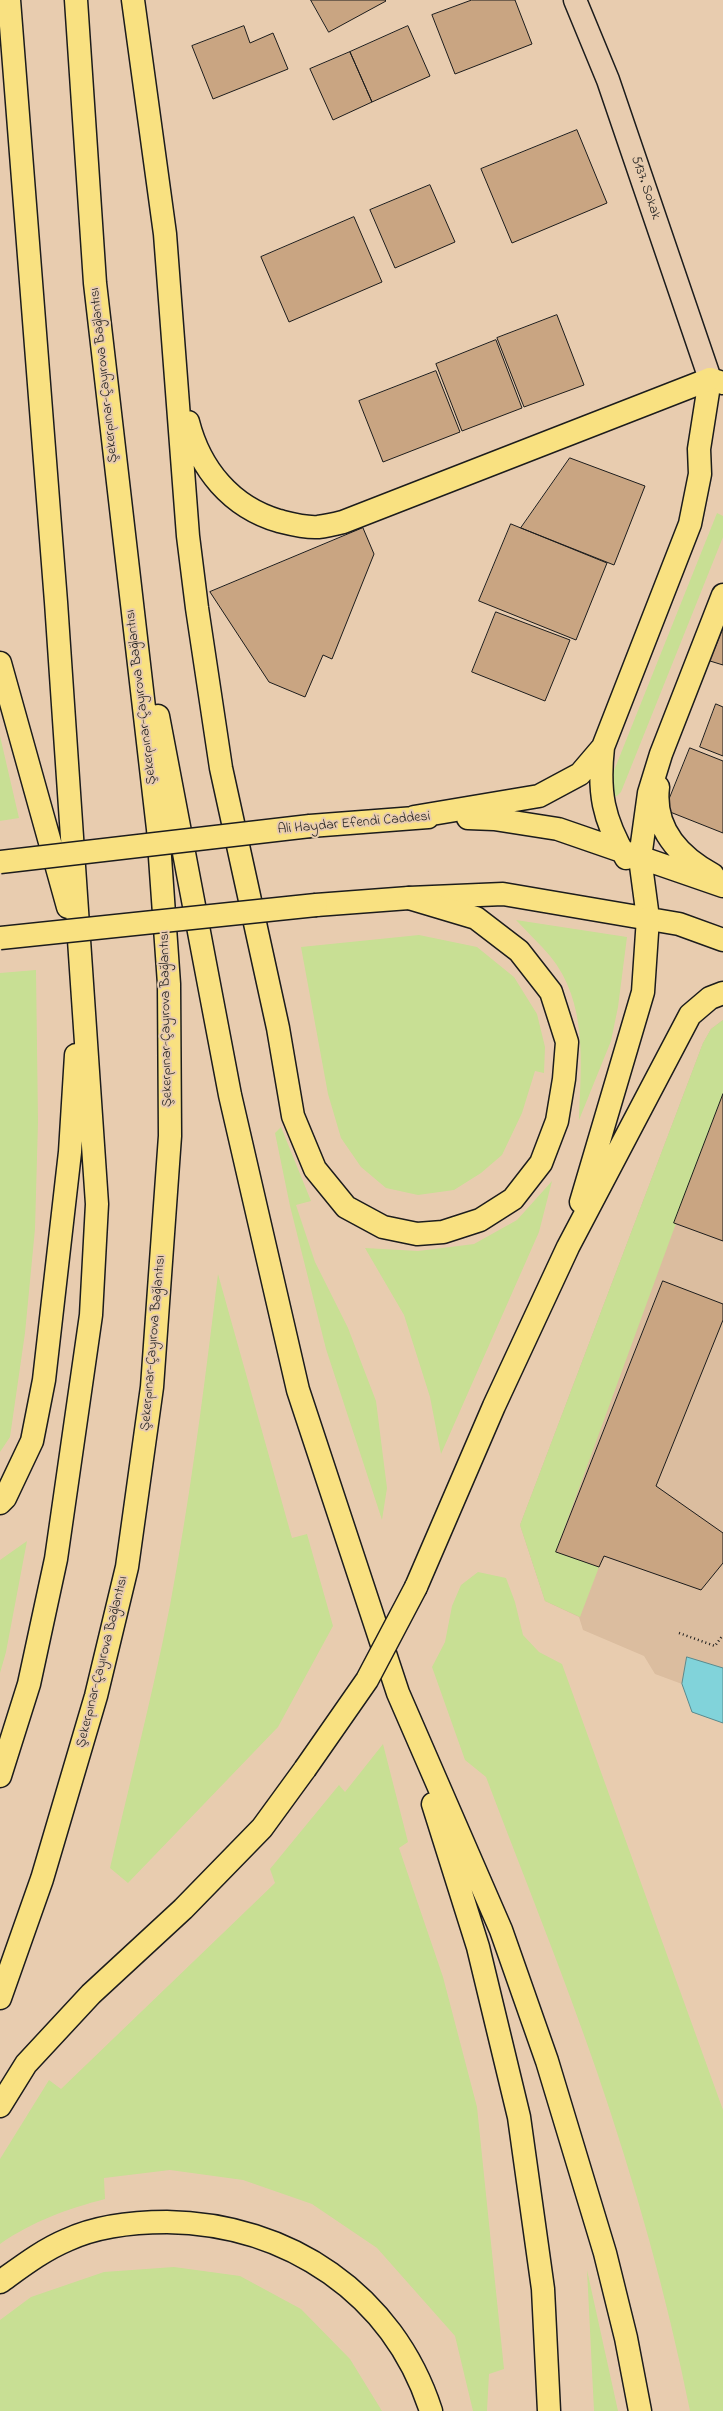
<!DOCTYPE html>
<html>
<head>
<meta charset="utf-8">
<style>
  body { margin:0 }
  canvas { display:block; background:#e8ccaf }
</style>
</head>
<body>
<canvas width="723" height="2411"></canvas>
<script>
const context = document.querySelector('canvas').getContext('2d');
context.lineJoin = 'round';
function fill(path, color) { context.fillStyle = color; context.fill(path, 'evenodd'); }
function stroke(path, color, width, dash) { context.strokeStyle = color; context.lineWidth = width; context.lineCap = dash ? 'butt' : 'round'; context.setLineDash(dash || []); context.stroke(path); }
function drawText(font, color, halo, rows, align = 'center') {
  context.font = font + ' "Indie Flower",sans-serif'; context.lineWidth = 4; context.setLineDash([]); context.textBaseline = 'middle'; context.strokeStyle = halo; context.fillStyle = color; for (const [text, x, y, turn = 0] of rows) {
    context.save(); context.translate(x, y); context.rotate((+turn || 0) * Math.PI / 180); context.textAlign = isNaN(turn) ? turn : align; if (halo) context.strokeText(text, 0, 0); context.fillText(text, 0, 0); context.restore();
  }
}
fill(new Path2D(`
  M723 1020V1723L692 1712 682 1684 655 1674 644 1656 583 1630 579 1617 545 1601 520 1525 703 1043 711 1029Z`), '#dbbd9f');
fill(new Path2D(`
  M717 513 723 516V537L621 792 617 796 612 797 609 783Z
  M0 736 19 818 0 821Z
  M516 920 627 937 618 1007 611 1041 579 1120C581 1064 588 1002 550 956 539 943 527 932 516 920Z
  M419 935 477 947 514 977 537 1014 545 1047 544 1073 535 1071 522 1113 502 1155 481 1173 454 1190 418 1195 386 1188 361 1167 341 1138 328 1094 301 947Z
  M36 970 38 1122 35 1229 25 1333 10 1437 0 1452V973Z
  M723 1020V1095L556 1551 599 1567 580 1617 545 1601 520 1525 703 1043 711 1029Z
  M281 1127 311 1201 296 1205 315 1262 348 1328 376 1401 387 1488 382 1520 326 1349 290 1206 275 1133Z
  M552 1181 539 1232 441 1454 430 1397 404 1315 365 1248 418 1251 474 1244 517 1220Z
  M218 1274 292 1538 307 1534 333 1626 278 1727 128 1883 110 1868C133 1768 160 1668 177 1566 194 1469 206 1372 218 1274Z
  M27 1541 6 1652 0 1673V1560Z
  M478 1572 506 1578 515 1602 523 1635 539 1652 562 1664 723 2110V2411H690C667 2296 635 2183 597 2072 563 1973 523 1875 486 1777L465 1760 432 1667 445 1642 452 1606 461 1585Z
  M383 1744 408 1842 399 1848 443 1977 477 2107 504 2369 489 2374 487 2411H473L455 2336 377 2248 312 2204 243 2180 170 2170 104 2178 105 2199C67 2209 33 2221 0 2244V2159L49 2080 61 2089 275 1883 270 1869 339 1785 345 1792Z
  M174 2267 240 2276 301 2309 350 2359 382 2411H0V2320L31 2297 104 2272Z
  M587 2270 618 2411H594Z`), '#c8df94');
const water = new Path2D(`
  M687 1657 723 1668V1723L692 1712 682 1684Z`);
fill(water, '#81d3da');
stroke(water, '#598a8e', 1);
const building = new Path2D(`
  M311 0H385L386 1 329 32Z
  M472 0H515L532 44 455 74 432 15Z
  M244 26 250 43 273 33 288 69 213 99 192 46Z
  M408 26 430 76 372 102 350 52Z
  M350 52 372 102 333 120 310 69Z
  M577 130 607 203 512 243 481 169Z
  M430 185 455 242 395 268 370 210Z
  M354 217 382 282 289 322 261 257Z
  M557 315 584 385 524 407 497 338Z
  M496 340 522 408 462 431 436 364Z
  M436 371 460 432 383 462 359 401Z
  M570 458 645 486 614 565 521 528Z
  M511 524 607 563 576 640 479 601Z
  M363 528 374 554 332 659 323 655 305 697 269 682 210 592Z
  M496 612 570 640 545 701 472 672Z
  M723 628V665L710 661Z
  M716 704 723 707V756L700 747Z
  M690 748 723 761V833L665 810Z
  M723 1094V1241L674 1223Z
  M663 1281 723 1304V1320L656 1486 723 1533V1563L701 1590 604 1556 599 1567 556 1552Z`);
fill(building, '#c9a582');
stroke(building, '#1c1c1c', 1);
const minor = new Path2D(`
  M575 0 608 80 710 379`);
const primary = new Path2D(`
  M603 747C598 792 603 819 626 858
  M658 787C653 828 678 856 713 875
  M414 817 539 796 580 774 603 747 690 524 700 474 699 449 710 379 723 383
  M468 818 494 819 558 829 723 886
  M310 826 428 817
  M316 905 409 898 503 894 679 924 723 940
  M648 918 640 858 649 793 661 754 723 595`);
const motorway = new Path2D(`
  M133 0 165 234 188 536 197 608 221 768 278 1028 293 1116 315 1169 346 1207 383 1227 417 1234 443 1232 480 1220 513 1199 541 1163 557 1121 564 1079 567 1042 551 992 519 951 476 918 409 898
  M188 422C200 469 231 507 279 521 291 524 305 528 318 527 326 526 335 524 343 522L710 379
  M0 663 68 907
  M158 716 230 1095 298 1390 398 1693 501 1930 547 2061 605 2253 626 2338 640 2411
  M581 1202 643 992 648 918
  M0 1503 5 1498 32 1441 44 1380 70 1152 76 1055
  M416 1587 494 1406 568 1247 690 1015 710 998 723 993
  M0 1776 29 1684 56 1559 91 1315 97 1204 56 602 9 0
  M433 1804 478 1947 519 2117 543 2289 549 2411
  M0 1998 42 1879 96 1696 127 1567 152 1387 170 1136 169 984 158 829 95 283 76 0
  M0 2106 26 2064 91 1994 183 1909 262 1828 305 1769
  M0 2282C21 2267 43 2250 67 2240 97 2226 134 2222 167 2222 289 2224 393 2294 431 2411`);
stroke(minor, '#1c1c1c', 25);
stroke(primary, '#1c1c1c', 25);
stroke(motorway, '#1c1c1c', 25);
stroke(new Path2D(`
  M679 1633 715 1646 723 1635`), '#1c1c1c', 2.5, [1, 3]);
stroke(minor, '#e8ccaf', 22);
stroke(primary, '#f9e181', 22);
stroke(motorway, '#f9e181', 22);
const primaryBridge = new Path2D(`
  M0 862 310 826
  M0 938 316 905`);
const motorwayBridge = new Path2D(`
  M305 1769 367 1680 416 1587`);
stroke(primaryBridge, '#1c1c1c', 25, []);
stroke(motorwayBridge, '#1c1c1c', 25, []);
stroke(primaryBridge, '#f9e181', 22);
stroke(motorwayBridge, '#f9e181', 22);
drawText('14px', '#1c1c1c', '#e8ccaf', [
  ["5137. Sokak",645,188,71],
  ["Şekerpınar-Çayırova Bağlantısı",105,375,-96],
  ["Şekerpınar-Çayırova Bağlantısı",142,697,-97],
  ["Ali Haydar Efendi Caddesi",354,824,-5],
  ["Şekerpınar-Çayırova Bağlantısı",167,1019,-91],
  ["Şekerpınar-Çayırova Bağlantısı",154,1343,-85],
  ["Şekerpınar-Çayırova Bağlantısı",103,1662,-76]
]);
</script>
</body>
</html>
